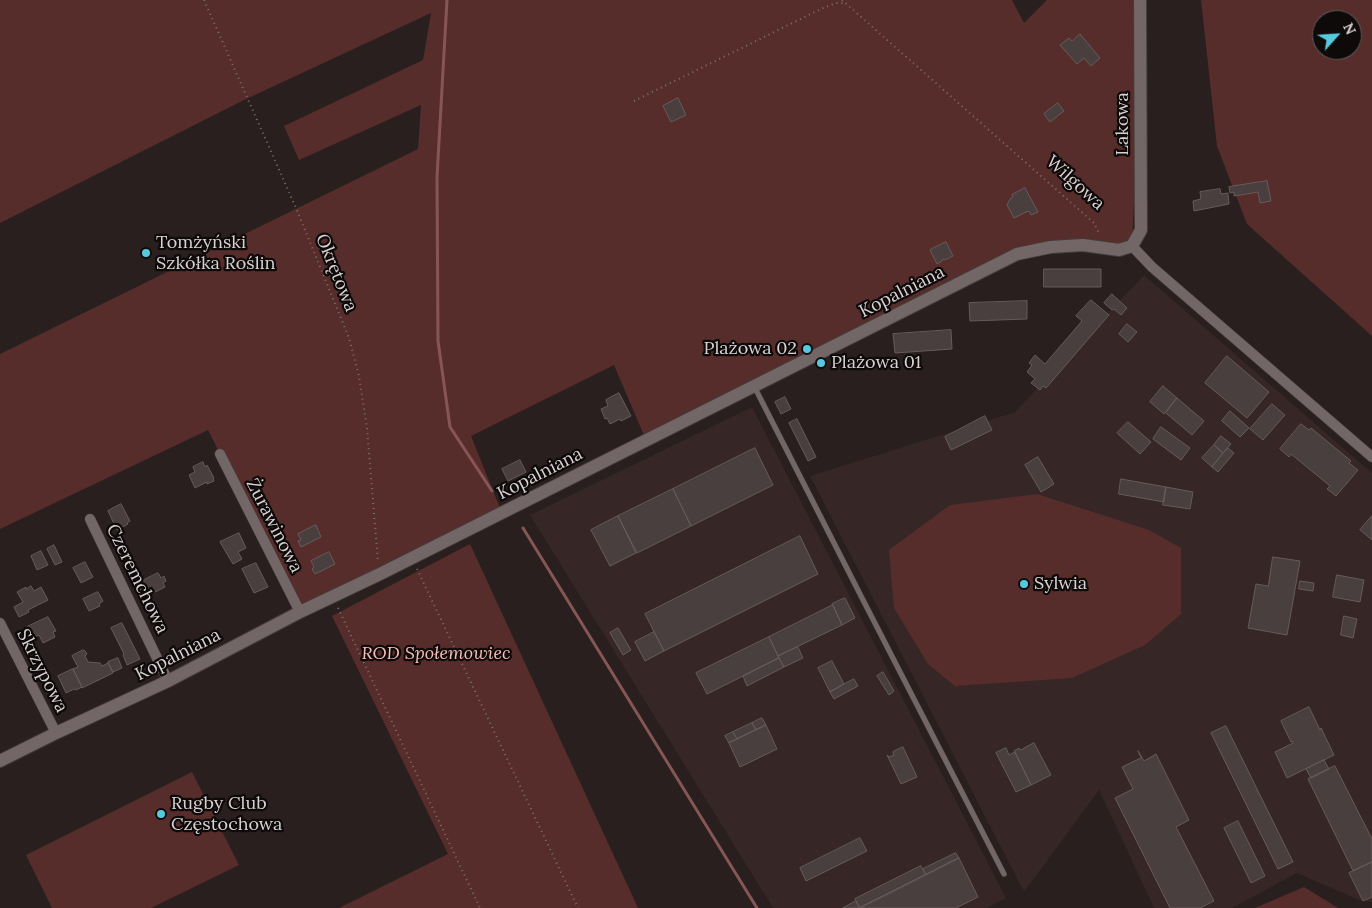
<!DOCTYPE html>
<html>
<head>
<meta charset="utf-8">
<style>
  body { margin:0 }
  #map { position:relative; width:1372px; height:908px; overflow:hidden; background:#291f1f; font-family:Lora,serif }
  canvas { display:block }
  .north { position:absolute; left:1312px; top:10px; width:50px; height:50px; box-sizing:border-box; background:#0e0a0a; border:1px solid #5f5a5a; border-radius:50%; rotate:64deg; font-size:14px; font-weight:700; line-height:20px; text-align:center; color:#d8d1d1 }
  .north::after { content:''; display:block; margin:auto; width:18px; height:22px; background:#55cadf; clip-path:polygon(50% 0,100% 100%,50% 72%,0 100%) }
</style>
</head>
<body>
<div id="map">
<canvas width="1372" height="908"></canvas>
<div class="north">N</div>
</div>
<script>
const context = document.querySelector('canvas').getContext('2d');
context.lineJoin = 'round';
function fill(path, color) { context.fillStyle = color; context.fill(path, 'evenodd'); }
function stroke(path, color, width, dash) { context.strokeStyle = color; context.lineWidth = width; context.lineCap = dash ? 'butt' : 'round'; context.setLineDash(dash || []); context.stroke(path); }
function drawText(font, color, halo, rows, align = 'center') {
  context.font = font + ' Lora,serif'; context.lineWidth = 4.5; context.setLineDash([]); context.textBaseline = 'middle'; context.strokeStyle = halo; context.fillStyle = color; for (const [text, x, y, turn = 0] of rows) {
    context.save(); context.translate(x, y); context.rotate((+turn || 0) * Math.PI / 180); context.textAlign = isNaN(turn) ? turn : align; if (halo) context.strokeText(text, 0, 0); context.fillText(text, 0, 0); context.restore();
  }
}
fill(new Path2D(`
  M1144 275 1372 473V902L1359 900 1297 873 1232 908H1154L1099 790 1024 892 810 476 1015 412Z
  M752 407 1006 898 987 908H773L530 515Z`), '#362626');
fill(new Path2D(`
  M0 0H1012L1024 23 1047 0H1138L1140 68 1132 246 1017 254 646 440 614 365 471 436 502 513 300 612 208 430 0 529V354L418 149 421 105 299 160 284 126 423 60 431 13 244 100 0 223Z
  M1201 0H1372V336L1247 224 1217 146ZM1322 20H1352V50H1322Z
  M1037 494 1149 530 1181 548V614L1145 645 1072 678 955 686 928 664 894 608 889 550 950 505Z
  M470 544 638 908H339L448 854 332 616Z
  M192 772 239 865 151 908H52L26 855Z
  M1304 887 1338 908H1255Z`), '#572d2b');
stroke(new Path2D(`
  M447 0 437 177 438 341 450 427 492 491
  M523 528 757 908`), '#865654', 3);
const building = new Path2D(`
  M1080 34 1100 58 1091 66 1084 58 1077 64 1060 45 1069 38 1072 41Z
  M678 98 686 115 671 122 663 106Z
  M1058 103 1064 111 1050 122 1044 114Z
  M1267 181 1271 201 1260 203 1258 192 1234 196V192L1230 193 1229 187Z
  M1025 188 1038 212 1031 215 1029 211 1026 212 1014 218 1007 205 1010 199 1013 197 1012 195Z
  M1220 189 1221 194 1228 193 1229 204 1194 211 1193 201 1201 199 1200 192Z
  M946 242 953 256 945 260 944 259 942 260V261L937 264 930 250Z
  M1044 269H1101V287H1044Z
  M1112 294 1127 308 1121 315 1114 309 1112 310 1104 303Z
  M1091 300 1109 315 1046 388 1043 386 1040 390 1031 383 1035 379 1027 372 1032 365 1029 363 1035 355 1045 364 1082 321 1076 316Z
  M1027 301V319L970 321 969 303Z
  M1127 324 1137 332 1128 342 1119 334Z
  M951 330 952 349 895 353 893 334Z
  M1227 356 1269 392 1247 418 1205 383Z
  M1163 386 1177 398 1164 414 1150 402Z
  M619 393 631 416 621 421 620 419 610 424 607 418 605 419 601 409 608 406 606 400Z
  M785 397 791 409 781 414 775 402Z
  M1177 398 1204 421 1192 435 1166 413Z
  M1272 404 1285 415 1263 440 1250 429Z
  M1230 411 1249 428 1240 437 1222 421Z
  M985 416 992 430 951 450 945 437Z
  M797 419 816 457 808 461 789 423Z
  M1128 422 1151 442 1140 454 1117 433Z
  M1301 424 1309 430 1311 428 1351 461 1349 463 1358 470 1336 496 1327 489 1330 486 1291 454 1289 457 1280 449Z
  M1161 427 1190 448 1181 460 1153 439Z
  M1221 436 1231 444 1223 453 1214 445Z
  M1214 445 1223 453 1212 467 1202 458Z
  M755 448 773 485 691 526 673 489Z
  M1228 448 1234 453 1218 472 1212 467Z
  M1038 457 1054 484 1041 492 1025 465Z
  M520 460 526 472 508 481 502 469Z
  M203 462 205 467 207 465 214 478 213 479 214 481 207 484V482L195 488 189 475 195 472 193 467Z
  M1121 479 1166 487 1164 502 1119 494Z
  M1166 487 1193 492 1190 509 1163 505Z
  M673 489 691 526 637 553 618 516Z
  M121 504 130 521 127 523 128 524 117 530 108 511Z
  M618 516 636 553 610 566 591 530Z
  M1372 516V540L1360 530Z
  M316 525 321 537 301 547 298 541 301 540 298 534Z
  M239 533 246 548 238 552 242 559 233 564 220 542Z
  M800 536 818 574 664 651 645 614Z
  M54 545 62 562 55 565 47 549Z
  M41 551 48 565 37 570 31 556Z
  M329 552 335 564 315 574 312 569 314 567 311 561Z
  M1273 557 1300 561 1287 635 1248 628 1256 584 1268 586Z
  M85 562 93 577 81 583 73 568Z
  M256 563 268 587 254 593 242 569Z
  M158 573 161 578 164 576 166 581 163 583 165 587 143 598 136 584Z
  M1337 575 1364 580 1360 602 1333 597Z
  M1300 581 1314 583 1313 591 1299 589Z
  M31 586 34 591 41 587 48 600 28 610 29 612 19 617 14 607 23 602 17 592 26 587V589Z
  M98 592 103 601 99 604 100 606 89 611 83 599Z
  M845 598 855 618 842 625 832 604Z
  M833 605 842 625 778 656 769 637Z
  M1344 616 1357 619 1353 638 1341 635Z
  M48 617 56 631 53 632 55 637 43 643 39 635 32 638 27 627Z
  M122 623 140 659 127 665 123 655 124 654 111 628Z
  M618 628 631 650 623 655 610 633Z
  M654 632 664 651 645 661 635 642Z
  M769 637 779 658 707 694 696 673Z
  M798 647 803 658 784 667 778 656Z
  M83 650 85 651 87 654 85 656 88 662 100 663 102 666 108 663 113 673 82 688 73 669 78 667 72 656Z
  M118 658 122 668 113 672 108 662Z
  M779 658 784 667 747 686 743 676Z
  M832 661 844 684 830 692 818 668Z
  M73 669 82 687 76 690 74 689 66 693 58 676Z
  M883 672 894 691 889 695 877 676Z
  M854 679 858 686 834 699 830 692Z
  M1309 707 1320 730 1321 728 1334 755 1287 778 1275 752 1293 743 1292 741 1291 742 1281 721Z
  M762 718 766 725 756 730 752 723Z
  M752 723 756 730 737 739 733 732Z
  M766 725 777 749 740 767 729 743Z
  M1226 726 1293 862 1278 869 1211 733Z
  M733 732 737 739 729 743 725 736Z
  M1034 743 1051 775 1031 785 1014 751 1019 748 1020 750Z
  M903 747 917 777 901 784 887 755 889 757 894 755 893 752Z
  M1006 748 1009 755 1015 752 1031 785 1016 792 996 753Z
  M1138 751 1144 761 1156 754 1189 820 1176 827 1214 901 1200 908H1170L1115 798 1133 789 1122 767 1141 758Z
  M1324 760 1329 769 1311 778 1306 769Z
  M1335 766 1372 839V862L1353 871 1308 779Z
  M1238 821 1265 876 1251 883 1224 828Z
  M860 838 867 851 806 881 800 868Z
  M956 853 959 858 926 875 923 869Z
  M959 858 978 897 956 908H859Z
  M1372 862V897L1363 901 1349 873Z
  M921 866 926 875 860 908 855 899Z
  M856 901 859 908H843Z`);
fill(building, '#4a3f3f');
stroke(building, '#665b5a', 1);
const service = new Path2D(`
  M754 386 862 598 1004 874`);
const minor = new Path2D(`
  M1132 246 1152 267 1372 457
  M220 454 300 612
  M90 519 168 681
  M0 623 56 733`);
const tertiary = new Path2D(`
  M0 761 56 733 168 681 300 612 380 574 1017 254 1051 247 1083 245 1119 250 1132 246 1141 230 1140 0`);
stroke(service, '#453d3d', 6);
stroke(minor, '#453d3d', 11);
stroke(tertiary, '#453d3d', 14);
stroke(new Path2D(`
  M204 0 296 208 349 338 359 376 367 428 378 562
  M842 0 1094 223 1100 235
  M634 101 823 8 836 3H845
  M417 569 578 908
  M338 608 480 908`), '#7a7171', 2, [1, 4]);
stroke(service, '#726766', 5);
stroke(minor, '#726766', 10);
stroke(tertiary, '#726766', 12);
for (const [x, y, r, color] of [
  [146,253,5,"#55cadf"],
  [807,349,5,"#55cadf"],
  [821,363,5,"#55cadf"],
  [1024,584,5,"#55cadf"],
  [161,814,5,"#55cadf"]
]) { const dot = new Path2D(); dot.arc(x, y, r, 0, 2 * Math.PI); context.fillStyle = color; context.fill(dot); stroke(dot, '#0e0a0a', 2); }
drawText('18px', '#d8d1d1', '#0e0a0a', [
  ["Lakowa",1123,124,-90],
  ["Wilgowa",1075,183,42],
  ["Okrętowa",336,273,68],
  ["Kopalniana",902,292,-27],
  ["Kopalniana",540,474,-27],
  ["Żurawinowa",274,526,63],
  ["Czeremchowa",137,579,64],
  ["Kopalniana",178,655,-27],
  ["Skrzypowa",42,671,63]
]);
drawText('18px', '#d8d1d1', '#0e0a0a', [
  ["Tomżyński",156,243],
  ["Szkółka Roślin",156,264],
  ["Plażowa 02",797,349,"right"],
  ["Plażowa 01",831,363],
  ["Sylwia",1034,584],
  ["Rugby Club",171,804],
  ["Częstochowa",171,825]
], 'left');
drawText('italic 18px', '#fbbbb6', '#0e0a0a', [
  ["ROD Społemowiec",436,654]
]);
</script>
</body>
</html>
